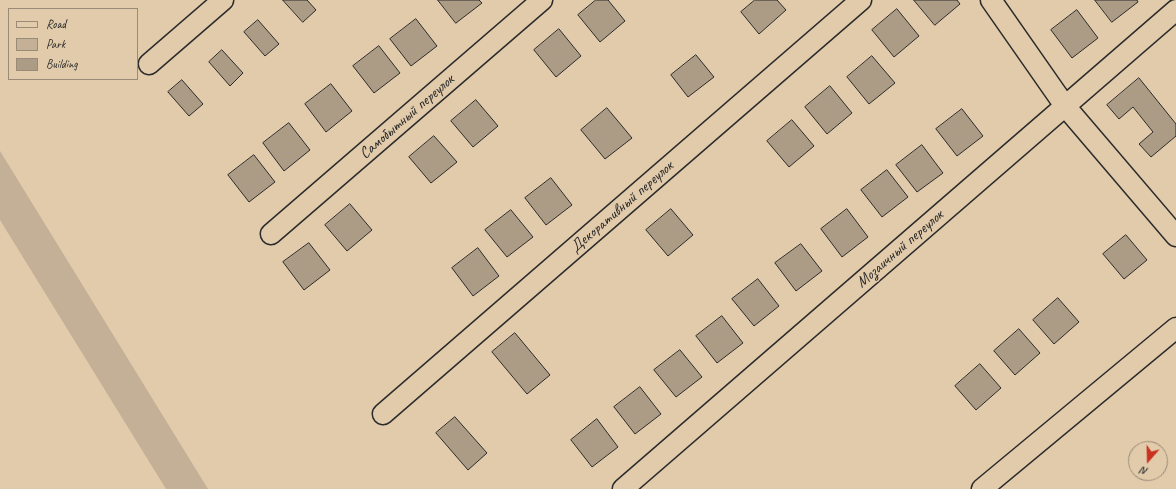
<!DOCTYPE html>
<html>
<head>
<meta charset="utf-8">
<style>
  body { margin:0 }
  #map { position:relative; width:1176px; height:489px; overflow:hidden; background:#e2cbab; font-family:Caveat,sans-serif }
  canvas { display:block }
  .legend { position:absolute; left:8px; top:8px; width:130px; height:72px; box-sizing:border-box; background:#e2cbab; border:1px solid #998b78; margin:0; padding:5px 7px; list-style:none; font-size:12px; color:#2b2b2b }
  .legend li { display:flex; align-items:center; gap:8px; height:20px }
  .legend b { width:20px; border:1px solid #998b78 }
  .north { position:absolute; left:1128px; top:441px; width:40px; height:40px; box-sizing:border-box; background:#e2cbab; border:1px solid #998b78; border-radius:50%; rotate:200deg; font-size:11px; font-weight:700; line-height:16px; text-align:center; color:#2b2b2b }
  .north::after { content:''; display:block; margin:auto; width:14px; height:18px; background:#c8321e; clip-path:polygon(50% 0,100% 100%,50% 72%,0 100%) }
</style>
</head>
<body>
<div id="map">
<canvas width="1176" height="489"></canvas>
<ul class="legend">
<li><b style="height:5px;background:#e2cbab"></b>Road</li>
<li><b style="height:11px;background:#c4b096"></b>Park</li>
<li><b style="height:11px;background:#ac9c85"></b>Building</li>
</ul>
<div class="north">N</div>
</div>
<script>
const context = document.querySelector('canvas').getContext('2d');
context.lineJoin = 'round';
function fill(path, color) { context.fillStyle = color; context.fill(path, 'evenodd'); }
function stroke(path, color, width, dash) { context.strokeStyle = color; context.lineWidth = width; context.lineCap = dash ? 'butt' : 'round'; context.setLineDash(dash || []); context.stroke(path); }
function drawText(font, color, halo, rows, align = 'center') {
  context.font = font + ' Caveat,sans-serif'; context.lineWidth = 3; context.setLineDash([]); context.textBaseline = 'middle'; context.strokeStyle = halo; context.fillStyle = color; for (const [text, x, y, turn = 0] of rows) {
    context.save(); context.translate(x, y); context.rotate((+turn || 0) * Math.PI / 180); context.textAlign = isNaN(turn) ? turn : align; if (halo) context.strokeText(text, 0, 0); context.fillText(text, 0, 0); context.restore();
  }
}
fill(new Path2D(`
  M0 151 208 489H166L0 220Z`), '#c4b096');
const building = new Path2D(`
  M283 0H307L316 10 303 22Z
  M438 0H479L482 3 456 23Z
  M596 0H608L625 21 600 42 578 15Z
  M755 0H777L786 10 759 34 741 12Z
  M914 0H957L960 4 935 25Z
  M1095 0H1137L1138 2 1112 22Z
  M897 9 919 36 894 57 872 30Z
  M1077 10 1098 38 1072 58 1051 30Z
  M416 19 437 46 411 66 390 39Z
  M258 20 279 44 265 56 244 32Z
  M559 29 581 56 556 77 534 50Z
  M379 46 400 73 374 93 353 66Z
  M222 50 243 73 230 86 209 62Z
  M696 55 714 77 688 97 671 75Z
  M872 56 895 83 869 104 847 77Z
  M1139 78 1176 124V136L1151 157 1139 144 1153 132 1133 107 1119 119 1107 105Z
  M182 80 203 104 189 116 168 92Z
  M331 84 352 111 326 132 305 104Z
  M830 86 852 113 827 134 805 107Z
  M476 100 498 126 473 147 451 121Z
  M607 108 632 138 605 159 581 130Z
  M962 109 983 136 957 156 936 129Z
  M792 120 814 146 789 167 767 141Z
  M289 123 310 150 284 171 263 143Z
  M434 136 457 162 431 183 409 157Z
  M922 145 943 173 917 192 896 165Z
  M254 155 275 182 249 202 228 175Z
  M887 170 908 197 882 217 861 190Z
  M551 178 572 205 546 225 525 198Z
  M350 204 372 230 347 251 325 225Z
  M671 209 693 235 668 256 646 230Z
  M847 209 868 237 842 257 821 229Z
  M511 210 533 237 507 257 485 230Z
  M1126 235 1147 260 1124 279 1103 254Z
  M309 243 330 270 304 290 283 262Z
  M801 244 822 271 796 291 775 263Z
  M478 248 499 276 473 296 452 268Z
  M758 279 779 306 754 326 732 299Z
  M1058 298 1079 322 1054 344 1033 320Z
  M722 316 743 343 717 363 696 336Z
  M1019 329 1040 353 1015 375 994 351Z
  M515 333 550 375 527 394 492 352Z
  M680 350 702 377 676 397 654 370Z
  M980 364 1001 388 976 410 955 386Z
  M640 387 661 414 635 434 614 407Z
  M455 417 487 453 468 470 436 433Z
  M597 419 618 447 592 467 571 440Z`);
fill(building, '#ac9c85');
stroke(building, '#2b2b2b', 1);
const minor = new Path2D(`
  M991 0 1065 106 1176 236
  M149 64 223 0
  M271 234 542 0
  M383 414 861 0
  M623 489 1176 10
  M982 489 1176 328`);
stroke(minor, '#2b2b2b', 23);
stroke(minor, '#e2cbab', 20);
drawText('16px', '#2b2b2b', '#e2cbab', [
  ["Самобытный переулок",407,117,-41],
  ["Декоративный переулок",622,207,-41],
  ["Мозаичный переулок",900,249,-41]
]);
</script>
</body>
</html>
